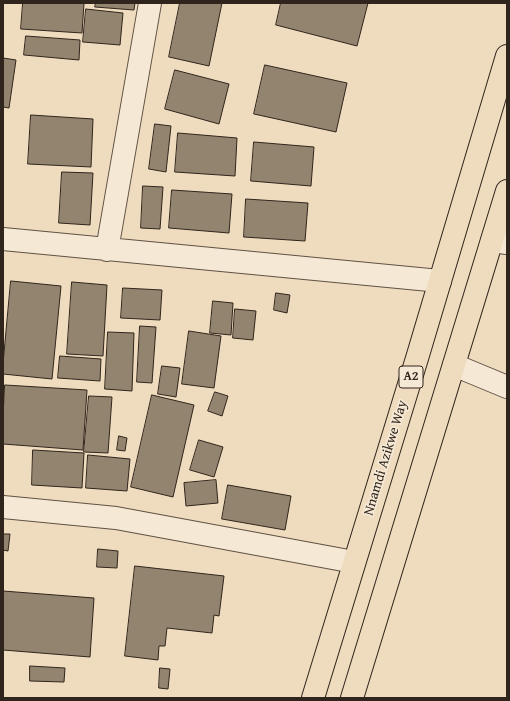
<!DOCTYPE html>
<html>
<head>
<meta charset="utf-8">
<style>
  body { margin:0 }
  #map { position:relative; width:510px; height:701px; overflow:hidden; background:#efdbbe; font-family:"Gentium Book Plus",serif }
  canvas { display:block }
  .frame { position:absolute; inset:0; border:4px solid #30251c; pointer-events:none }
</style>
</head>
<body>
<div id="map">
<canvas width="510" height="701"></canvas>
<div class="frame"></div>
</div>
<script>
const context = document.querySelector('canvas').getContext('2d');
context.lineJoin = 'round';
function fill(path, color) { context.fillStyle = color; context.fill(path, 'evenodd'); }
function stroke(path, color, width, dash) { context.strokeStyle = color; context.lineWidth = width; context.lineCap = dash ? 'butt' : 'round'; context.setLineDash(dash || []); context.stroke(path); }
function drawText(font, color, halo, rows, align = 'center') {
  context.font = font + ' "Gentium Book Plus",serif'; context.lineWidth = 3.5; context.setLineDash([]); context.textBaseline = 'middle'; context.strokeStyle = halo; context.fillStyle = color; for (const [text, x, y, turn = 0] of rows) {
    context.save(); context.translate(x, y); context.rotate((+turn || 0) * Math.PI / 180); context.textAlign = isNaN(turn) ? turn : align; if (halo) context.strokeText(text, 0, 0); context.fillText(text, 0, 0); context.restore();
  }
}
const building = new Path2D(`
  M23 3H84L82 33 21 29Z
  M96 3H135L134 10 95 7Z
  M180 3H222L209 66 169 57Z
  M281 3H368L357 46 276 25Z
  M86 9 123 13 120 45 83 42Z
  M26 36 80 40 79 60 24 55Z
  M3 58 16 60 9 108 3 107Z
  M265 65 347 83 336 132 254 114Z
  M175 70 229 84 219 124 165 109Z
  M31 115 93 119 91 167 28 164Z
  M155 124 171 126 166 172 149 169Z
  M178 133 237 138 235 176 175 172Z
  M254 142 314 147 311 186 251 181Z
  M62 172 93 173 90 225 59 223Z
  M143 186 163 187 160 229 141 228Z
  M172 190 232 194 229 233 169 228Z
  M246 199 308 203 305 241 244 237Z
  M11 281 61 286 52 379 3 374V364Z
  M72 282 107 285 103 356 67 354Z
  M123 288 162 290 160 320 121 318Z
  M276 293 290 295 287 313 274 310Z
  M213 301 233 303 231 335 210 333Z
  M235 309 256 311 253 340 233 338Z
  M140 326 156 327 152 383 137 382Z
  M189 331 221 336 214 388 182 384Z
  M108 332 134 333 132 391 105 389Z
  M60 356 101 359 100 381 58 378Z
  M162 366 180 368 176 397 158 394Z
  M5 385 87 390 83 450 3 444V418Z
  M215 392 228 396 222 416 208 411Z
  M152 395 194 405 173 497 131 487Z
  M89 396 112 397 108 453 84 452Z
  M119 436 127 438 125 451 117 450Z
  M199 440 223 447 214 477 190 470Z
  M33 450 84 453 82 488 32 485Z
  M88 455 130 459 127 491 86 488Z
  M216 480 218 503 186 506 184 483Z
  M228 485 291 496 285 530 222 519Z
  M3 534H10L8 551 3 550Z
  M98 549 118 551 117 568 97 567Z
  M135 566 224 576 219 616 214 615 212 633 167 628 165 646H159L158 660 125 656Z
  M3 591 94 598 90 657 3 650Z
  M30 666 65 668 64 682 30 681Z
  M160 668 170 669 168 689 159 688Z`);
fill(building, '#938470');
stroke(building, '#30251c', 1);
const minor = new Path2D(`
  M3 239 440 281
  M492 241 507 243
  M107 250 150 3
  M454 365 507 387
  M3 507 116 518 354 562`);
const highway = new Path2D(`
  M313 698 418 355 507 56
  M352 698 507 191`);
stroke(minor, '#605244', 24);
stroke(highway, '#30251c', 24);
stroke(minor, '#f5e8d5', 22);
stroke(highway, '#efdbbe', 22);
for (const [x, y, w] of [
  [411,377,24]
]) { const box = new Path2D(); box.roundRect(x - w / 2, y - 11, w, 22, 3); context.fillStyle = '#f5e8d5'; context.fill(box); stroke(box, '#30251c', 1); }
drawText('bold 13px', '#30251c', null, [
  ["A2",411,377]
]);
drawText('14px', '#30251c', '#f5e8d5', [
  ["Nnamdi Azikwe Way",386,458,-73]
]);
</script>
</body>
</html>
